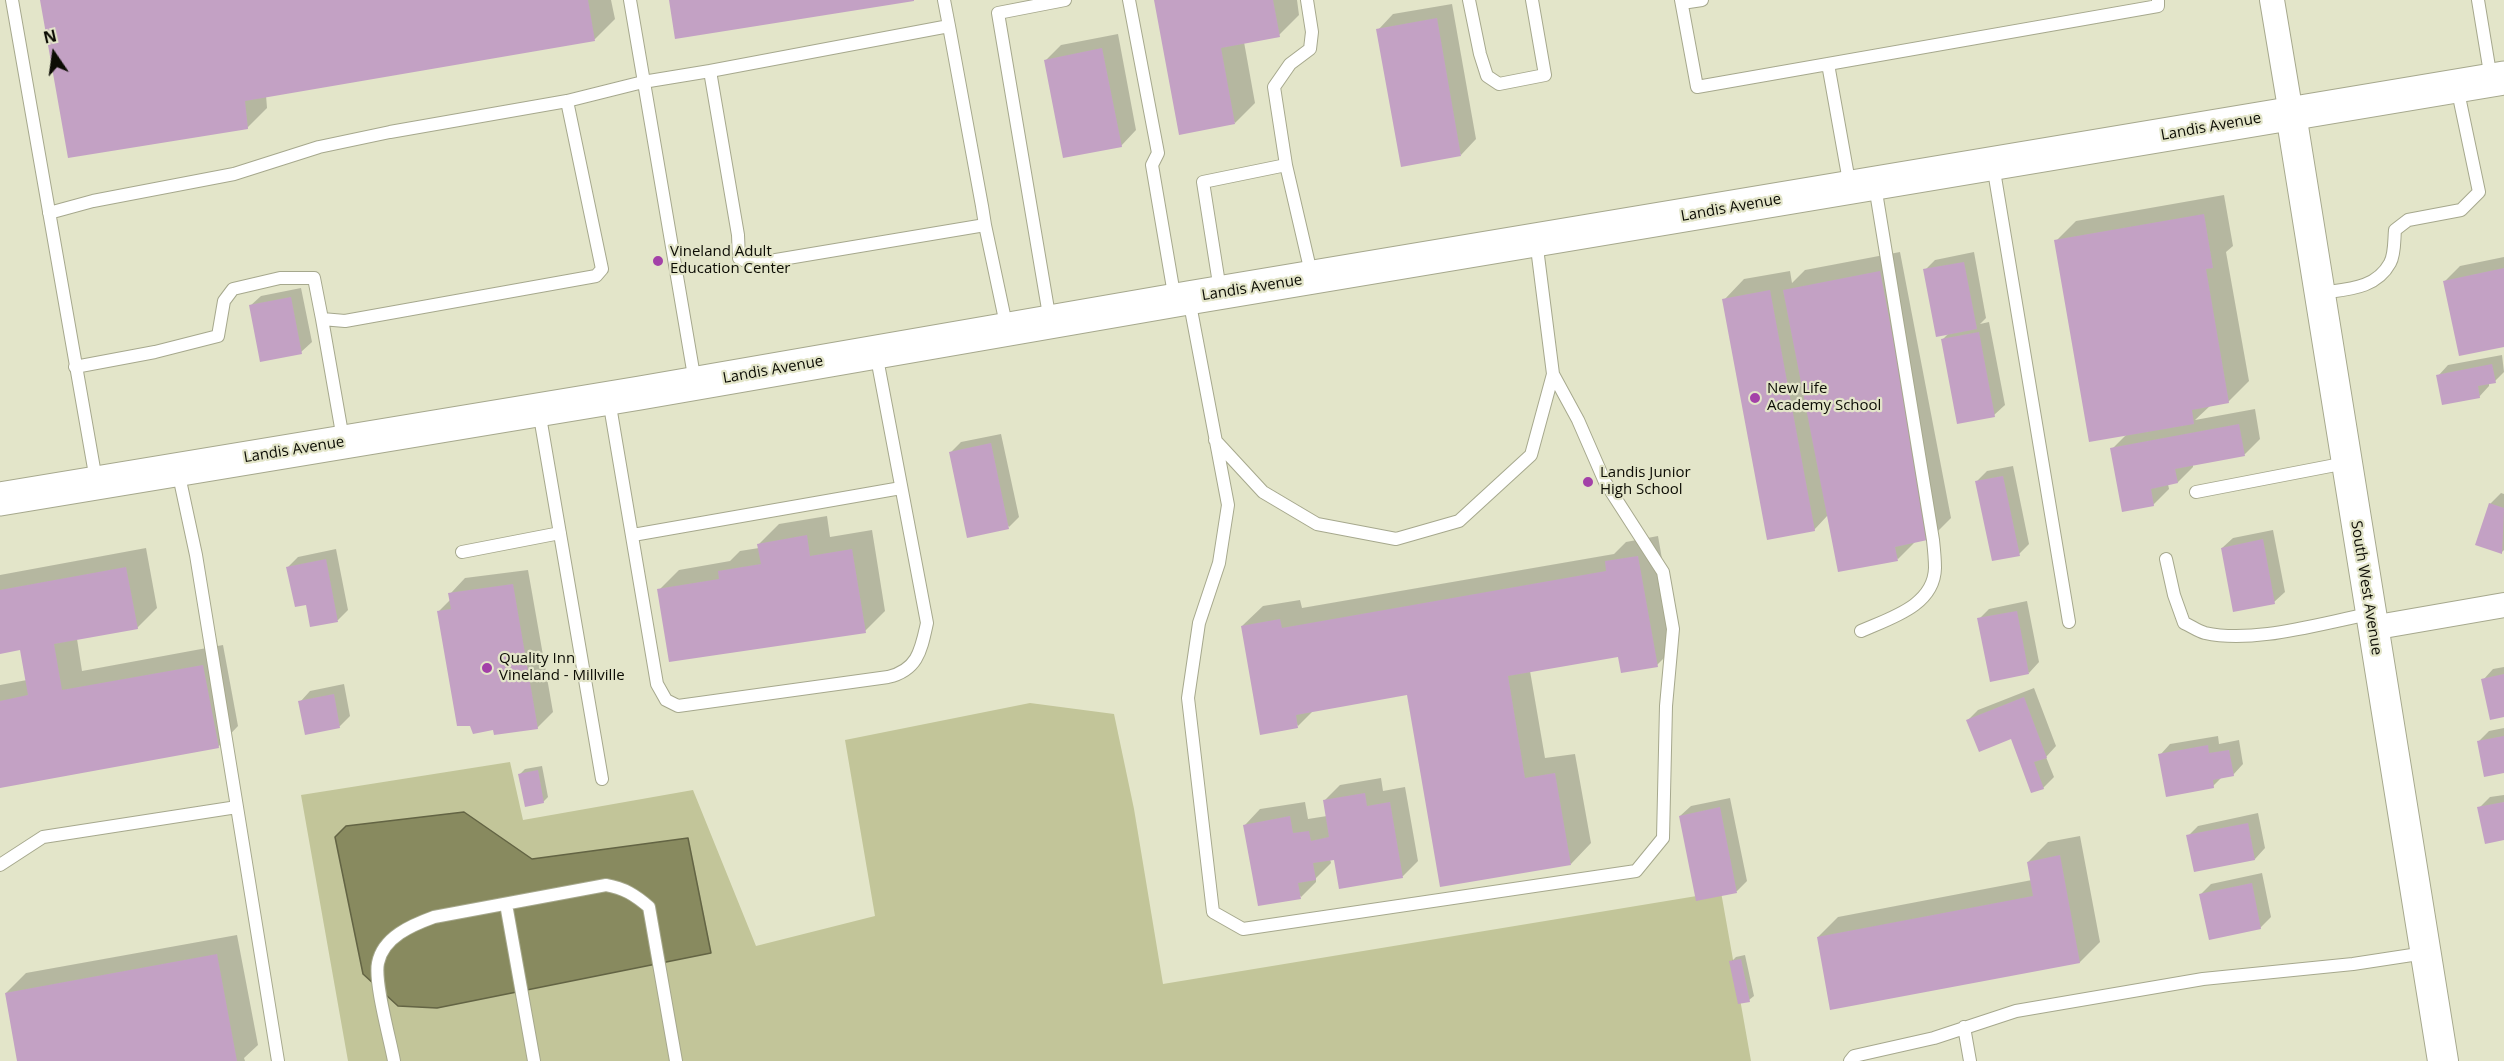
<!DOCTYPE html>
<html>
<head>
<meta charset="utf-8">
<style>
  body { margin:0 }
  #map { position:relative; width:2504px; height:1061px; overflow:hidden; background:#e3e5c9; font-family:"Open Sans",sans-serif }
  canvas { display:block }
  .north { position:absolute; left:24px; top:24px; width:60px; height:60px; -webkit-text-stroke:4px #e3e5c9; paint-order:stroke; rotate:347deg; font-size:16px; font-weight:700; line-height:24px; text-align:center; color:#0c0c04 }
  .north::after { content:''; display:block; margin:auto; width:21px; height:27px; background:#0c0c04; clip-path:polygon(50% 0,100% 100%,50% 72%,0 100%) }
</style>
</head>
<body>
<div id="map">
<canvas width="2504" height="1061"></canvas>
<div class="north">N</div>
</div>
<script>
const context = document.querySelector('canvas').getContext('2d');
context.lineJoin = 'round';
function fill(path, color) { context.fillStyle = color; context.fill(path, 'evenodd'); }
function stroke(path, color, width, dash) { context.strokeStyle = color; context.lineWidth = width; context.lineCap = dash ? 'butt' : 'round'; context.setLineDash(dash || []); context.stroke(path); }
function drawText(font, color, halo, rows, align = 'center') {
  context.font = font + ' "Open Sans",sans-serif'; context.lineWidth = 4.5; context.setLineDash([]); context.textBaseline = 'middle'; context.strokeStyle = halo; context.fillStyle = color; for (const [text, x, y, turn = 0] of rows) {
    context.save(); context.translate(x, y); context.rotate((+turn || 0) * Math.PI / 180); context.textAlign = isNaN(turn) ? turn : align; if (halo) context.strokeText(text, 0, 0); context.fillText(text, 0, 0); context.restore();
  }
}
fill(new Path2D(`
  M1030 703 1114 714 1134 809 1163 984 1721 892 1751 1061H348L301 795 510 762 523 820 693 790 756 946 875 916 845 740Z`), '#c2c599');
const water = new Path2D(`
  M464 812 532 859 688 838 711 953 437 1008 398 1006 363 974 335 837 346 826Z`);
fill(water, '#888a5f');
stroke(water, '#636444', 1.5);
fill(new Path2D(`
  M42 0H611L615 19 595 39 266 95 267 108 247 128Z
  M1155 0H1297L1299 15 1279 35 1244 42 1255 103 1235 123Z
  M1452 4 1476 139 1461 155 1378 30 1393 14Z
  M1118 34 1136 130 1121 146 1046 60 1061 45Z
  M2224 195 2233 246 2226 252 2249 381 2228 402 2211 405 2195 420 2255 409 2260 439 2245 454 2193 464V467L2178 482 2168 484 2169 489 2153 505 2112 449 2127 434 2056 241 2076 221Z
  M1900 252 1951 518 1931 538 1916 541 1898 559 1828 515 1814 530 1724 300 1744 279 1790 271 1792 283 1805 270Z
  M1974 252 1986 318 1980 324 1989 322 2005 405 1994 415 1942 340 1949 333 1925 270 1935 260Z
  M2504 257V345L2445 281 2460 266Z
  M301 288 312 342 301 352 250 306 261 296Z
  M2502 355 2504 372 2495 381 2489 382V386L2479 397 2438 376 2448 365Z
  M1001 434 1019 517 1009 527 950 453 961 442Z
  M2013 466 2029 544 2019 554 1977 481 1987 471Z
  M2501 493 2504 494V550L2502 552 2490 504Z
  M827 516 830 537 872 530 885 611 865 631 659 590 679 570 730 561 740 551 759 548V544L779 524Z
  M2273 530 2285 592 2274 602 2222 548 2233 538Z
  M1658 536 1677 645 1657 665 1619 655 1530 671 1545 758 1575 754 1591 843 1571 864 1408 693 1314 710 1298 726 1242 626 1263 606 1300 600 1302 608 1614 554 1626 542Z
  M146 548 157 608 137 628 77 639 82 671 223 645 238 726 218 747 0 786V685L27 680 21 648 0 652V575Z
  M336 549 348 610 338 620 311 625 307 604 288 567 298 557Z
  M528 570 553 712 537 728H494L438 612 451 599 450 594 465 578Z
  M2027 601 2039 662 2029 673 1979 619 1989 609Z
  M2504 667V715L2483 680 2493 669Z
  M344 684 350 716 340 726 307 733 300 702 310 691Z
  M2034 688 2056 746 2046 757 2054 777 2043 788 2012 738 1968 720 1978 710Z
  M2504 728V772L2478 742 2489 731Z
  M2218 736 2219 744 2239 740 2243 764 2233 775 2223 776 2213 786 2160 755 2170 744Z
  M542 766 548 797 543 802 520 774 525 769Z
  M1381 778 1383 791 1405 787 1418 861 1403 876 1341 887 1335 858 1330 859 1331 863 1316 878V882L1301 897 1245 825 1260 809 1305 802 1308 819 1327 816 1324 801 1340 785Z
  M2504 795V839L2479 808 2490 797Z
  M1730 798 1747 881 1737 891 1697 899 1680 816 1691 806Z
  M2258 813 2265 848 2255 859 2188 836 2198 826Z
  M2080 836 2100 942 2080 962 1818 937 1838 917 2032 880 2028 862 2048 842Z
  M2262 873 2271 917 2260 928 2201 894 2211 884Z
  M237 935 258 1045 244 1058 245 1061H19L6 993 26 973Z
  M1745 955 1754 996 1749 1000 1731 962 1736 957Z`), '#0003');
fill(new Path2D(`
  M40 0H588L595 41 245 101 248 129 68 158Z
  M669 0H914V1L675 39Z
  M1154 0H1273L1280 37 1221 48 1235 124 1179 135Z
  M1437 18 1461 156 1401 167 1376 29Z
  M1102 48 1122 147 1063 158 1044 60Z
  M2204 214 2213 268 2206 269 2229 403 2192 410 2194 424 2089 442 2054 240Z
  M1964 262 1977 329 1936 337 1923 269Z
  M2504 268V347L2459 356 2443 281Z
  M1880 271 1932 539 1895 547 1898 561 1838 572 1783 290Z
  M1770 290 1815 531 1767 540 1722 299Z
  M291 297 302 354 260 362 249 305Z
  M1979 332 1995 417 1957 424 1941 339Z
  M2492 364 2496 383 2478 386 2480 398 2442 405 2436 375Z
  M2239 424 2245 456 2175 469 2178 483 2151 489 2154 506 2122 512 2110 448Z
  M991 443 1009 529 967 538 949 452Z
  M2003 476 2020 556 1992 561 1975 481Z
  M2489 503 2504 508 2502 554 2475 545Z
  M807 535 810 556 852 549 866 633 669 662 657 589 719 579 718 571 761 564 757 544Z
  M2263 539 2275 604 2233 612 2221 548Z
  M1638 556 1658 667 1621 673 1618 657 1508 676 1525 778 1555 773 1571 865 1440 887 1407 695 1296 715 1298 728 1260 735 1241 626 1280 619 1282 628 1606 571 1605 561Z
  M326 559 338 622 310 627 306 605 295 607 286 567Z
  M126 567 138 629 54 644 62 690 203 665 219 748 0 788V701L28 695 20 650 0 654V590Z
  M513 584 538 729 494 735 493 730 473 734 470 726H457L437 611 451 609 448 593Z
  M2017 611 2029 674 1990 682 1977 618Z
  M2504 674V717L2490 720 2481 679Z
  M334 694 340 728 305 735 298 701Z
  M2024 697 2047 758 2034 762 2044 789 2031 793 2011 739 1979 752 1966 720Z
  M2504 736V773L2484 777 2477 741Z
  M2208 745 2209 753 2229 750 2234 776 2213 780 2214 788 2166 797 2158 754Z
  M538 770 544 803 525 807 518 774Z
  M1365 793 1367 806 1390 802 1403 878 1339 889 1334 860 1313 863 1316 880 1298 883 1301 899 1258 906 1243 825 1290 816 1293 833 1309 831 1311 841 1329 837 1323 800Z
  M2504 802V840L2485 844 2477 807Z
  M1720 807 1737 893 1696 901 1679 816Z
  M2248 823 2255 860 2194 872 2186 835Z
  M2060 855 2080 963 1830 1010 1817 937 2033 896 2027 862Z
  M2252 883 2261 929 2209 940 2199 894Z
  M217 954 237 1061H17L5 993Z
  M1741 959 1750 1002 1738 1004 1729 961Z`), '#c3a1c4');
const service = new Path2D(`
  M12 0 96 480
  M630 0 695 382
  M944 0 949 26 982 206 985 225 752 264 739 258 738 235 710 71 949 26
  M1129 0 1158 153 1152 165 1175 300
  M1469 0 1480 54 1487 76 1499 84 1545 75 1532 0
  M1681 0 1697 87 2158 6V0
  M2478 0 2491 79
  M1682 3 1702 0
  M1828 64 1850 187
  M1286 165 1312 277
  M1993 165 2069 622
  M49 213 93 201 234 174 319 147 390 132 567 101 643 82 710 71
  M985 225 1007 329
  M1220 290 1203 182 1286 165 1274 87 1290 64 1310 49 1312 32 1307 0
  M2321 293C2347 289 2376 289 2390 263 2395 254 2394 240 2395 230L2408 220 2461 210 2479 192 2457 87
  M1189 299 1228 505 1219 563 1199 623 1188 698 1213 912 1243 929 1636 871 1663 838 1666 706 1673 629 1663 572 1605 482 1578 420 1553 374 1536 240
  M322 319 343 439
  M1050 321 998 13 1065 0
  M75 367 155 352 218 336 224 301 233 289 280 278H314L322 319 345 321 596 276 602 269 567 101
  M609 400 657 684 666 700 678 706 888 677C918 670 921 650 927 623L876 353
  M539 411 602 779
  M1215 440 1263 492 1317 524 1396 539 1459 521 1531 455 1553 374
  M2196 492 2346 463
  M633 535 901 488
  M462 552 560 533
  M2166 559 2174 595 2184 623C2191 626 2198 631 2205 633 2254 644 2321 623 2370 614
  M1861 631C1890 618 1934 606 1935 568 1935 559 1934 549 1933 540L1875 186
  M237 807 278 1061
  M0 865 43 837 237 807 196 555 178 471
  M506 904 534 1061
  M1964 1027 1970 1061
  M394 1061C390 1039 374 982 378 963 383 937 412 925 434 917L606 885C624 888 635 895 649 907L676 1061
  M1850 1061 1854 1056 1934 1038 2016 1011 2203 979 2353 964 2425 953`);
const minor = new Path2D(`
  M2272 0 2291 114
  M2372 628 2504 605`);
const tertiary = new Path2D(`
  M2291 114 2443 1061`);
const primary = new Path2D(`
  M0 499 640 393 1188 298 2504 78`);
stroke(service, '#a6a88d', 14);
stroke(minor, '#a6a88d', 26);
stroke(tertiary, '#a6a88d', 32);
stroke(primary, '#a6a88d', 35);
stroke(service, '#fff', 12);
stroke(minor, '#fff', 24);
stroke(tertiary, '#fff', 30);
stroke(primary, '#fff', 33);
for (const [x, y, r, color] of [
  [658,261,6,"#a341a8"],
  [1755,398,6,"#a341a8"],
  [1588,482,6,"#a341a8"],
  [487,668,6,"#a341a8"]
]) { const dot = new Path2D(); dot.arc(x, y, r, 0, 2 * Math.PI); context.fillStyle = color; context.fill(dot); stroke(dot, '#e3e5c9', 2); }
drawText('15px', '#0c0c04', '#e3e5c9', [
  ["Landis Avenue",2211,127,-10],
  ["Landis Avenue",1731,208,-10],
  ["Landis Avenue",1252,288,-9],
  ["Landis Avenue",773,370,-10],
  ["Landis Avenue",294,450,-9],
  ["South West Avenue",2366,588,81]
]);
drawText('15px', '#0c0c04', '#e3e5c9', [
  ["Vineland Adult",670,252],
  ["Education Center",670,269],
  ["New Life",1767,389],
  ["Academy School",1767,406],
  ["Landis Junior",1600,473],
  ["High School",1600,490],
  ["Quality Inn",499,659],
  ["Vineland - Millville",499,676]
], 'left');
</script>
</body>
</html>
